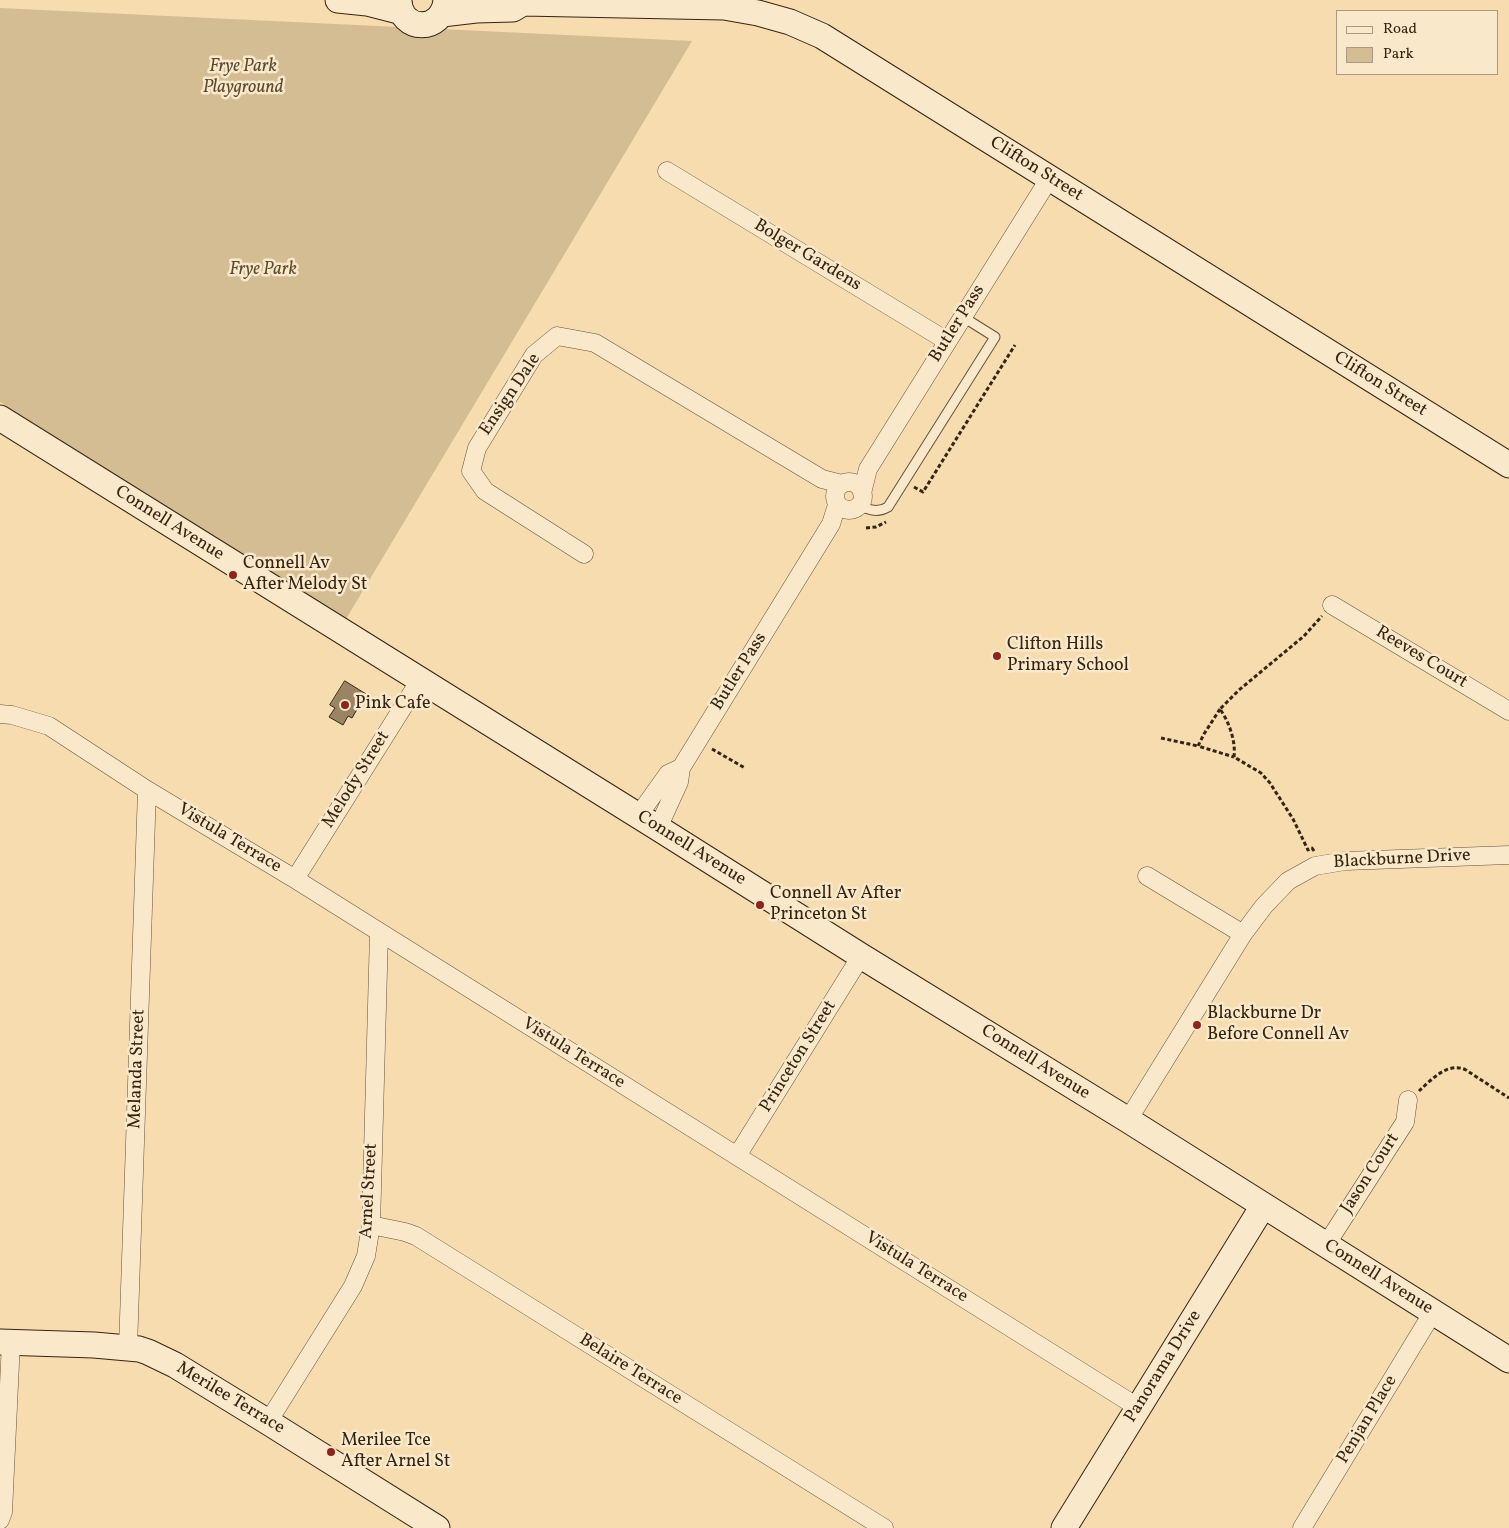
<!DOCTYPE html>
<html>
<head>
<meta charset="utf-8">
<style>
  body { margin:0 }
  #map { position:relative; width:1509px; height:1528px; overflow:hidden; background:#f6dcae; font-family:Vollkorn,serif }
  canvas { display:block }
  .legend { position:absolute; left:1336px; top:10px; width:162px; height:65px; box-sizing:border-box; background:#f9e8ca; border:1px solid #ab9a80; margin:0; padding:6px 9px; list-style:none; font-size:15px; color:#362412 }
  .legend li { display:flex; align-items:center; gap:10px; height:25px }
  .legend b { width:25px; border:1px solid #ab9a80 }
</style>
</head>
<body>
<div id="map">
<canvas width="1509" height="1528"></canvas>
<ul class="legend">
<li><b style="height:6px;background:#f9e8ca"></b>Road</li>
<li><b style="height:14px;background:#d5bd93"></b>Park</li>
</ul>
</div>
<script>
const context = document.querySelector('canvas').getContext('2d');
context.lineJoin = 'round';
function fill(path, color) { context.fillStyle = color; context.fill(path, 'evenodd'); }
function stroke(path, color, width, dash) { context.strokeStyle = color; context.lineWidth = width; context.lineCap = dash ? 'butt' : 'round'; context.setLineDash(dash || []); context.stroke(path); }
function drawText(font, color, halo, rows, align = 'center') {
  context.font = font + ' Vollkorn,serif'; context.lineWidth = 5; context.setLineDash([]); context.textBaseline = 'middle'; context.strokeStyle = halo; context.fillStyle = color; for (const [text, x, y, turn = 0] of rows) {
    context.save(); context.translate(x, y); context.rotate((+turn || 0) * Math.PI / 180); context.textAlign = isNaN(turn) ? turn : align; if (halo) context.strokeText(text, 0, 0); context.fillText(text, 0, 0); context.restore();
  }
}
fill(new Path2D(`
  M0 8 692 41 346 619 0 402Z`), '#d5bd93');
const building = new Path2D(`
  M345 681 366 694 352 718 348 716 343 725 329 717 335 708 330 705Z`);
fill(building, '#9a8463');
stroke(building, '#362412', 1);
const lane = new Path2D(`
  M859 506C870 510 878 513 888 507L995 337 963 317`);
const street = new Path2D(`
  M667 171 947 341
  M835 496a14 14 0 1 1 28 0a14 14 0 1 1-28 0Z
  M862 493 868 469 1049 179
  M584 554 485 491 471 471 477 448 534 355 557 336 595 343 822 479 842 484
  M1332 605 1509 711
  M0 714 12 715 49 726 147 790 295 879 1139 1408
  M638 816 668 774 681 768
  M658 828 679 782 681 768 831 524 837 505
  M1147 876 1243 934
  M295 879 420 680
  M1128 1120 1243 934 1264 906 1288 881 1315 866 1345 861 1509 855
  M737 1156 861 956
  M371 1225 405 1232 416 1236 884 1528
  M1326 1245 1405 1122 1408 1100
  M128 1348 147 790
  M268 1422 353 1286 366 1256 371 1225 379 933
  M0 1520 3 1512 11 1342
  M1302 1528 1433 1312`);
const secondary = new Path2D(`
  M338 0 367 3 402 12
  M399 0C400 33 443 33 446 0
  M442 14 476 10 513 9 523 3 724 7 758 13 790 22 822 36 1509 465
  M0 418 658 828 861 956 1128 1120 1509 1360
  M0 1342 94 1345 139 1349 148 1352 175 1365 268 1422 437 1528
  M1064 1528 1263 1206`);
stroke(lane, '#665239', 11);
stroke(street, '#665239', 19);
stroke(secondary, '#362412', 27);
stroke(new Path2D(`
  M914 487 923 492 1015 345
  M866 528 876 527 886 522
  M1220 709 1204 734 1198 746 1234 757
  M1161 738 1198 746
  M712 749 745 768
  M1314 851 1312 848 1308 850 1293 819 1270 783 1261 773 1234 757C1236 741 1229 722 1220 709L1239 690 1304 636 1322 616
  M1419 1091C1431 1080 1448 1061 1466 1070L1509 1098`), '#362412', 3, [4, 2.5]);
stroke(lane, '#f9e8ca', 9);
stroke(street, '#f9e8ca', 18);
stroke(secondary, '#f9e8ca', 25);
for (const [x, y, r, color] of [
  [233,575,5,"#8f2418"],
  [997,656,5,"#8f2418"],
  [345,705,5,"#8f2418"],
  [760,905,5,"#8f2418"],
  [1197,1025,5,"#8f2418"],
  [331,1452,5,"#8f2418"]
]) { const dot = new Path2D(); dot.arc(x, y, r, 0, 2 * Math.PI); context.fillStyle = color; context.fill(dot); stroke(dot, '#f9e8ca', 2); }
drawText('italic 18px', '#5e4a32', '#f9e8ca', [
  ["Frye Park",243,68],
  ["Playground",243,89],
  ["Frye Park",263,271]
]);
drawText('18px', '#362412', '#f9e8ca', [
  ["Clifton Street",1036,170,32],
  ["Bolger Gardens",807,256,31],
  ["Butler Pass",958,324,-58],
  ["Clifton Street",1380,385,32],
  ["Ensign Dale",511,395,-56],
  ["Connell Avenue",169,524,32],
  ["Reeves Court",1421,658,31],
  ["Butler Pass",740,672,-58],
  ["Melody Street",357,780,-58],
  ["Vistula Terrace",229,839,31],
  ["Connell Avenue",691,849,32],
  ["Blackburne Drive",1402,860,-3],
  ["Vistula Terrace",573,1054,32],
  ["Princeton Street",799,1057,-58],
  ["Connell Avenue",1035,1063,32],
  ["Melanda Street",138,1069,-88],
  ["Jason Court",1371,1174,-57],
  ["Arnel Street",370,1191,-87],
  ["Vistula Terrace",916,1268,32],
  ["Connell Avenue",1378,1278,32],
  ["Panorama Drive",1164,1367,-58],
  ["Belaire Terrace",630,1370,32],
  ["Merilee Terrace",230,1399,31],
  ["Penjan Place",1368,1420,-59]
]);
drawText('18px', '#362412', '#f9e8ca', [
  ["Connell Av",243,565],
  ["After Melody St",243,586],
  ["Clifton Hills",1007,646],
  ["Primary School",1007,667],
  ["Pink Cafe",355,705],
  ["Connell Av After",770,895],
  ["Princeton St",770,916],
  ["Blackburne Dr",1207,1015],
  ["Before Connell Av",1207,1036],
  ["Merilee Tce",341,1442],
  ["After Arnel St",341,1463]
], 'left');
</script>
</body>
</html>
